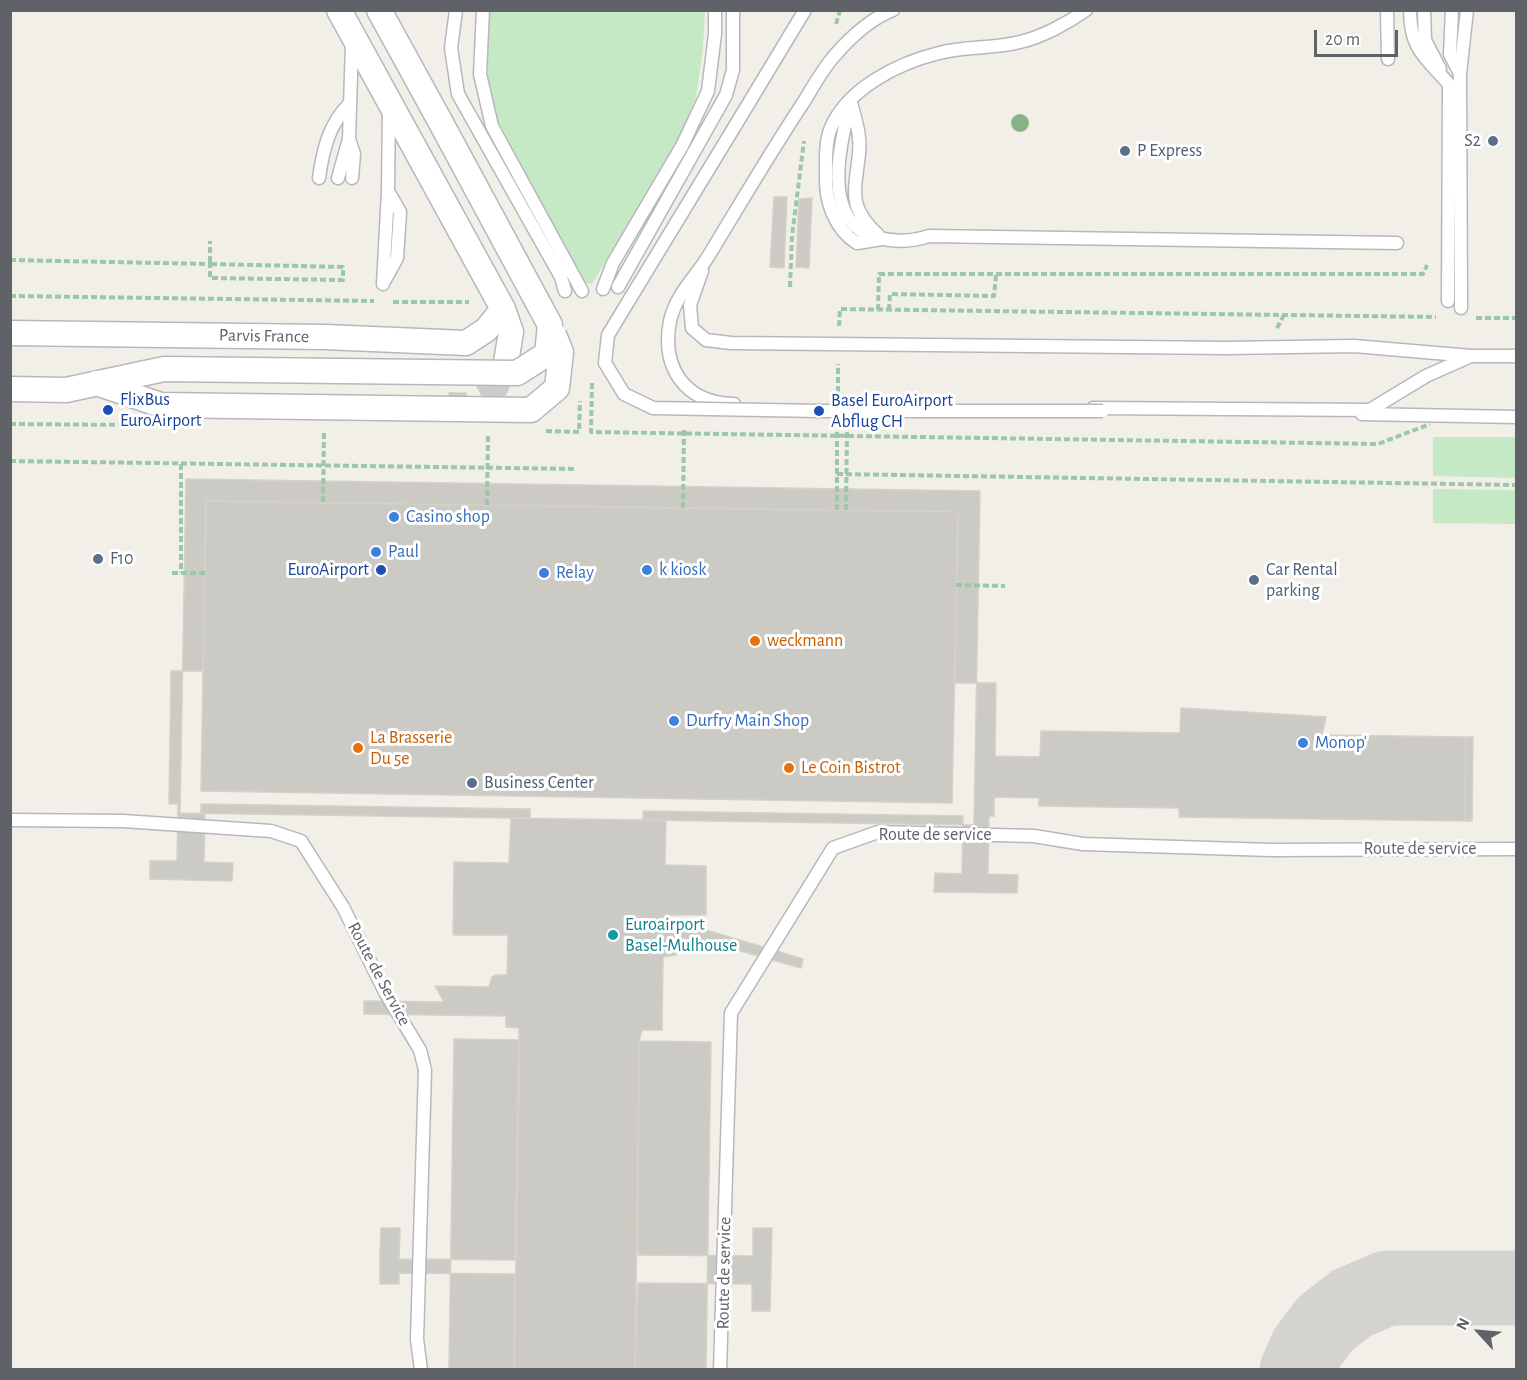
<!DOCTYPE html>
<html>
<head>
<meta charset="utf-8">
<style>
  body { margin:0 }
  #map { position:relative; width:1527px; height:1380px; overflow:hidden; background:#f1efe8; font-family:"Alegreya Sans",sans-serif }
  canvas { display:block }
  .frame { position:absolute; inset:0; border:12px solid #5f6368; pointer-events:none }
  .north { position:absolute; left:1449px; top:1302px; width:60px; height:60px; -webkit-text-stroke:4px #fff; paint-order:stroke; rotate:296deg; font-size:16px; font-weight:700; line-height:24px; text-align:center; color:#5f6368 }
  .north::after { content:''; display:block; margin:auto; width:21px; height:27px; background:#5f6368; clip-path:polygon(50% 0,100% 100%,50% 72%,0 100%) }
  .scale { position:absolute; left:1314px; top:30px; width:84px; height:27px; box-sizing:border-box; border:3px solid #5f6368; border-top:0; padding-left:8px; font-size:18px; line-height:21px; white-space:nowrap; color:#5f6368; -webkit-text-stroke:4px #fff; paint-order:stroke }
</style>
</head>
<body>
<div id="map">
<canvas width="1527" height="1380"></canvas>
<div class="frame"></div>
<div class="north">N</div>
<div class="scale">20 m</div>
</div>
<script>
const context = document.querySelector('canvas').getContext('2d');
context.lineJoin = 'round';
function fill(path, color) { context.fillStyle = color; context.fill(path, 'evenodd'); }
function stroke(path, color, width, dash) { context.strokeStyle = color; context.lineWidth = width; context.lineCap = dash ? 'butt' : 'round'; context.setLineDash(dash || []); context.stroke(path); }
function drawText(font, color, halo, rows, align = 'center') {
  context.font = font + ' "Alegreya Sans",sans-serif'; context.lineWidth = 6; context.setLineDash([]); context.textBaseline = 'middle'; context.strokeStyle = halo; context.fillStyle = color; for (const [text, x, y, turn = 0] of rows) {
    context.save(); context.translate(x, y); context.rotate((+turn || 0) * Math.PI / 180); context.textAlign = isNaN(turn) ? turn : align; if (halo) context.strokeText(text, 0, 0); context.fillText(text, 0, 0); context.restore();
  }
}
fill(new Path2D(`
  M490 11H705L703 50 696 97 676 144 592 284 583 282 497 119C485 85 485 46 490 11Z
  M1433 437H1516V478L1433 476Z
  M1433 489 1516 490V524L1433 523Z`), '#c5e8c5');
stroke(new Path2D(`
  M1297 1370 1307 1348 1326 1323 1352 1303 1387 1288H1516`), '#d4d3d0', 75);
const building = new Path2D(`
  M774 197H787L784 268 770 267Z
  M812 198 809 268 796 267 799 199Z
  M186 479 980 491 974 825 180 813ZM206 501 958 512 952 803 201 791Z
  M206 501 958 512 955 683H996L995 756 1040 757 1041 731 1180 733 1181 708 1326 717 1322 735 1466 737 1465 821 1179 817V808L1039 806V798L994 797V816H989L988 874 1018 875 1017 893 934 892 935 873 962 874 963 816 643 811V820L666 821 665 865 706 866V915H664V918L723 935V946L680 945 676 955 663 957 662 1030H642L639 1041 638 1255 753 1256V1228H772L770 1311H752V1284L638 1283 635 1370H514L515 1274 399 1273V1284H380V1254L381 1228H400L399 1259 515 1260 519 1028 506 1027V1016L364 1014V1001L444 1002 435 986 489 987 492 977 496 975H507L508 935H453L454 862 509 863 511 818H530V809L201 804V813H205L204 862 233 863 232 881 150 879V861H177L178 804H169L171 671H203Z
  M1466 737H1473L1472 821H1465Z
  M723 935 803 959 801 968 723 946Z
  M454 1039 520 1040 514 1370 449 1369Z
  M639 1041 711 1042 706 1370H635Z`);
fill(building, '#cccac5');
stroke(building, '#d6d1c6', 1.5);
stroke(new Path2D(`
  M448 404 466 405 497 387 506 362`), '#ccccc8', 24, [24, 12]);
const service = new Path2D(`
  M456 10 451 48 458 94 561 277 565 291
  M483 10 480 74 492 126 582 291
  M1387 10 1388 59
  M1410 10C1410 49 1425 57 1449 84L1448 301
  M1424 10 1425 40 1440 69
  M1452 10 1450 54 1460 74 1461 308
  M1460 74 1467 10
  M851 102C840 142 820 221 875 237 893 242 911 242 929 236L1397 243
  M851 103C856 120 861 137 859 154 855 192 847 206 878 235
  M738 121 805 10
  M349 139 354 154 352 178
  M319 178C323 149 329 124 350 103
  M338 178 349 139 352 43
  M882 239 857 243C835 230 825 201 826 176 826 161 825 144 830 130 846 89 898 63 939 53 965 46 993 49 1020 42 1042 37 1068 23 1086 10
  M702 271 690 305 692 328 706 340 731 343 1227 348 1354 346 1471 356H1516
  M385 280 397 258 400 212 388 191
  M383 284 388 191 389 109
  M618 287 726 95 733 70V10
  M603 289 613 263 682 146 708 91 715 34V10
  M734 404C685 403 661 368 670 321 676 294 696 277 709 255 740 204 770 153 803 103 813 87 823 68 836 54 851 37 872 18 893 10
  M1093 408 1370 410 1426 376 1471 356
  M1362 414 1516 417
  M10 820 123 821 271 831 301 841 343 907 385 992 420 1050 425 1070 417 1339 421 1370
  M720 1370 731 1013 833 848 878 832 1034 836 1083 844 1271 850 1516 849`);
const minor = new Path2D(`
  M339 10 503 309 511 332 506 362
  M379 10 440 121
  M10 333 325 337 466 343 486 330 503 309`);
stroke(service, '#b5b8bc', 15);
stroke(minor, '#b5b8bc', 27);
stroke(new Path2D(`
  M836 24 840 10
  M10 260 210 264V278L343 280V267L210 264V241
  M790 287 792 236 804 141
  M10 296 374 301
  M393 302H469
  M878 310 879 274H1423L1427 265
  M889 310 890 294 994 296 996 275
  M1476 318H1516
  M839 326 840 309 1436 317
  M1277 328 1284 315
  M838 392V364
  M10 424 134 425
  M546 431 579 432 580 401
  M10 461 577 469
  M181 464V573
  M837 474 1516 485
  M683 508 684 428
  M837 510V430
  M846 510 847 430
  M172 573H205
  M956 585 1005 586`), '#9cc7a9', 4, [6, 3]);
stroke(service, '#fff', 12);
stroke(minor, '#fff', 24);
const serviceBridge = new Path2D(`
  M738 121 608 335 605 363 624 394 653 408 819 411H1103`);
const minorBridge = new Path2D(`
  M96 383 161 405 531 410 557 388 561 352 554 335
  M10 389 66 390 164 369 517 373 547 354 550 325 440 121`);
stroke(serviceBridge, '#b5b8bc', 15, []);
stroke(minorBridge, '#b5b8bc', 27, []);
stroke(new Path2D(`
  M592 383 591 432 1378 444 1430 424
  M323 502 324 431
  M487 505 488 436`), '#9cc7a9', 4, [6, 3]);
stroke(serviceBridge, '#fff', 12);
stroke(minorBridge, '#fff', 24);
context.fillStyle = '#89b387';
for (const [x, y] of [
  [1020,123]
]) { context.beginPath(); context.arc(x, y, 9, 0, 2 * Math.PI); context.fill(); }
for (const [x, y, r, color] of [
  [1493,141,6,"#5c6f8a"],
  [1125,151,6,"#5c6f8a"],
  [108,410,6,"#1a4fb4"],
  [819,411,6,"#1a4fb4"],
  [394,517,6,"#3f7fe0"],
  [376,552,6,"#3f7fe0"],
  [98,559,6,"#5c6f8a"],
  [381,570,6,"#1a4fb4"],
  [647,570,6,"#3f7fe0"],
  [544,573,6,"#3f7fe0"],
  [1254,580,6,"#5c6f8a"],
  [755,641,6,"#e8710a"],
  [674,721,6,"#3f7fe0"],
  [1303,743,6,"#3f7fe0"],
  [358,748,6,"#e8710a"],
  [789,768,6,"#e8710a"],
  [472,783,6,"#5c6f8a"],
  [613,935,6,"#0f9aa8"]
]) { const dot = new Path2D(); dot.arc(x, y, r, 0, 2 * Math.PI); context.fillStyle = color; context.fill(dot); stroke(dot, '#fff', 2); }
drawText('18px', '#4e5e75', '#fff', [
  ["S2",1481,141,"right"],
  ["P Express",1137,151],
  ["F10",110,559],
  ["Car Rental",1266,570],
  ["parking",1266,591],
  ["Business Center",484,783]
], 'left');
drawText('18px', '#5f6368', '#fff', [
  ["Parvis France",264,336,1],
  ["Route de service",935,835],
  ["Route de service",1420,849],
  ["Route de Service",379,974,62],
  ["Route de service",724,1273,-89]
]);
drawText('18px', '#164399', '#fff', [
  ["FlixBus",120,400],
  ["EuroAirport",120,421],
  ["Basel EuroAirport",831,401],
  ["Abflug CH",831,422],
  ["EuroAirport",369,570,"right"]
], 'left');
drawText('18px', '#366cbe', '#fff', [
  ["Casino shop",406,517],
  ["Paul",388,552],
  ["k kiosk",659,570],
  ["Relay",556,573],
  ["Durfry Main Shop",686,721],
  ["Monop'",1315,743]
], 'left');
drawText('18px', '#c56008', '#fff', [
  ["weckmann",767,641],
  ["La Brasserie",370,738],
  ["Du 5e",370,759],
  ["Le Coin Bistrot",801,768]
], 'left');
drawText('18px', '#0d838f', '#fff', [
  ["Euroairport",625,925],
  ["Basel-Mulhouse",625,946]
], 'left');
</script>
</body>
</html>
